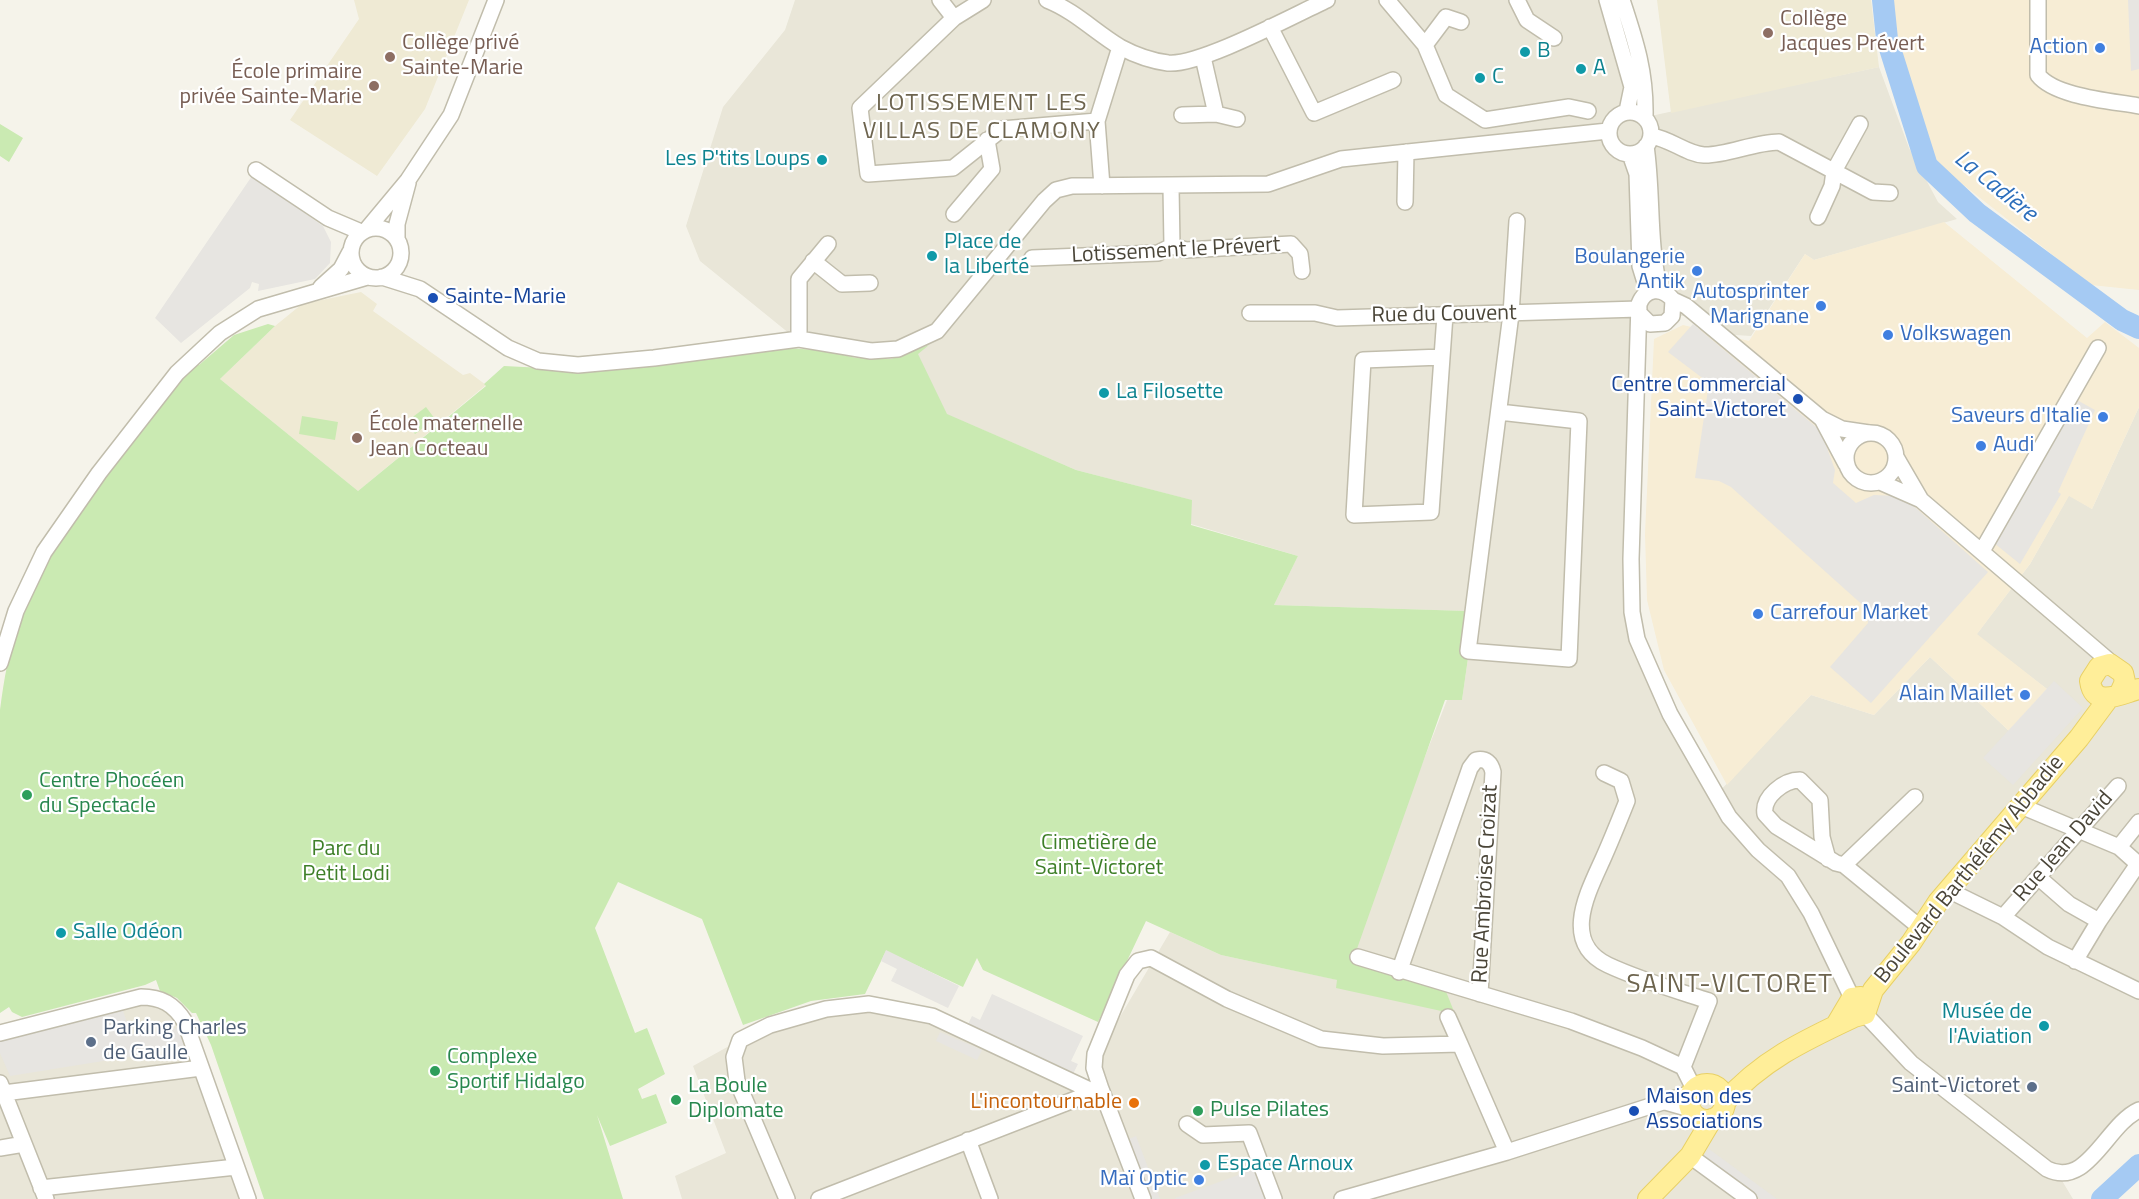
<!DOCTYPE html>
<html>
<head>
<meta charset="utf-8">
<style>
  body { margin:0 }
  canvas { display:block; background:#f5f3ea }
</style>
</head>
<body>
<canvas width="2139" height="1199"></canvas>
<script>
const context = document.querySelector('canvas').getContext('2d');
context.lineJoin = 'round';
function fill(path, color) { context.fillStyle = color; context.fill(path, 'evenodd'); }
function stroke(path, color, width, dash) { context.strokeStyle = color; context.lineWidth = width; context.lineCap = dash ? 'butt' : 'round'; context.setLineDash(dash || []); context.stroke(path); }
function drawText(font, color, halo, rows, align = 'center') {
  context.font = font + ' "Titillium Web",sans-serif'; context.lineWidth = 4.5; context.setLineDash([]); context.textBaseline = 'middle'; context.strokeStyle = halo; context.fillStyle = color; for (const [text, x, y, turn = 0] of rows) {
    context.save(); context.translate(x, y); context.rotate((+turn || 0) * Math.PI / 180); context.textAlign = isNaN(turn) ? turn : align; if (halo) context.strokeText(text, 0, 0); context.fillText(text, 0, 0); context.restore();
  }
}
fill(new Path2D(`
  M795 0H1622L1646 117 1879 67 1909 148 1938 202 1957 219 1814 260 1805 254 1751 336 1720 334 1686 316H1673L1655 325 1639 342 1637 639 1716 795 1811 695 1874 715 1930 657 2009 731 2047 689 1976 635 2030 564 2069 495 2092 509 2139 407V1110L2082 1168 2058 1174 2073 1199H682L675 1176 726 1153 693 1066 740 1040 869 1004 932 1016 1094 1092V1061L1170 932 1221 955 1338 980 1447 700H1462L1468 658 1462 657 1466 611 1274 605 1298 556 1191 524V500L1076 470 946 414 917 354 891 359 856 358 826 351 790 334 700 261 686 226 723 107 785 30Z
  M141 1002 164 1008 179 1025 243 1199H0V1037Z`), '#e9e6d8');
fill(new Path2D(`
  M1888 0H2139V290L2091 285 1933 161 1892 36Z
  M1944 222 2087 338 2105 322 2139 348V407L2092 509 2069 496 2030 564 1977 634 2047 689 2009 731 1930 657 1874 715 1811 695 1727 785 1664 670 1647 600 1645 534 1654 339 1683 325 1749 341 1805 254 1814 260Z`), '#f7edd5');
fill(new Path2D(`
  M354 0H469L425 109 377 176 290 120 359 19Z
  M1657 0H1871L1879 67 1671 113Z
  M361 292 377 304 373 311 463 375 470 373 486 385 358 491 220 379 275 326 302 304Z`), '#efead4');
fill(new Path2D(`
  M0 124 23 138 9 162 0 156Z
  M268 324 275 326 220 379 358 491 486 386 484 384 504 366 583 370 790 348 827 351 856 358 891 359 929 345 918 354 947 414 1076 470 1192 500 1191 525 1298 556 1274 605 1467 611 1462 656 1468 658 1462 700H1445L1353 960 1445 989 1455 1014 1336 988 1337 980 1221 955 1146 921 1098 1022 983 970 977 958 963 987 886 951 865 994 811 1001 743 1025 702 919 618 882 595 928 635 1033 647 1028 665 1074 638 1089 642 1099 656 1094 667 1123 610 1146 597 1115 623 1199H264L211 1045 196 1013H192L177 998 160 991 156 980 145 985 22 1017 12 1012 9 1007 0 1013V710C4 679 9 649 20 621 52 532 134 432 196 362L199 365 234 335Z
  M426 407 435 419 415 434 406 422Z
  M302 416 338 422 335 440 299 434Z`), '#caeab2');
fill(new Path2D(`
  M2128 0H2139V69L2131 71Z
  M252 176 323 226 331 242 330 263 315 279 258 291 259 284 252 282 250 288 181 343 155 318Z
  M1693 324 1821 431 1835 470 1833 483 1856 503 1874 495 1896 496 1916 508 1988 572 1871 703 1830 667 1868 623 1866 608 1731 487 1719 481 1695 478 1709 383 1668 352Z
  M2077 400 2095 410 2058 492 2061 494 2020 564 1994 543Z
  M2054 681 2083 708 2013 785 1983 758Z
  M886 950 959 986 948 1008 891 981 897 969 881 961Z
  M992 994 1083 1036 1071 1061 1078 1064 1073 1074 967 1026 972 1016 980 1020Z
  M121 1005 131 1034 180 1028 184 1048 10 1076 0 1053V1036Z
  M940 1032 982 1050 977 1060 936 1041Z
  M1136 1136 1160 1199H1149L1127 1140Z
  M1709 1149 1777 1199H1761L1704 1156Z
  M1255 1169 1265 1199H1176L1175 1198Z`), '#e7e5e1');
stroke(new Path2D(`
  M1883 0 1887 39 1927 166 1977 213 2122 320 2139 328
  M2102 1199 2139 1165`), '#a5caf3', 22);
const minor = new Path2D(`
  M940 0 954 18
  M983 0 954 18 860 108 868 174 953 168 1002 129 1097 121
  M1047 0C1075 11 1095 32 1120 47 1135 55 1152 61 1168 63 1200 66 1294 15 1327 0
  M1387 0 1425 45 1446 95 1485 120 1569 107 1588 111
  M1517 0 1527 20 1554 38
  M1607 0 1632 87 1627 111
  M1622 0C1636 42 1646 73 1645 117
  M2038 0V75C2055 97 2112 101 2139 106
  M1270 27 1314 113 1393 80
  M1425 45 1446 17 1461 22
  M1609 133a21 21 0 1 1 42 0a21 21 0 1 1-42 0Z
  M1216 114 1237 119
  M1182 115 1216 114 1203 57
  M1651 136C1671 139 1686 154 1704 155 1725 156 1755 142 1779 142L1873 192 1890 193
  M1646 146C1653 194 1648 243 1660 290
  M1630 154 1637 174 1640 266 1648 292
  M256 170 328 218 361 232
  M1102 186 1097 121 1120 47
  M1171 187 1172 246
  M1405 202 1406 152
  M954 214 992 169 987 140
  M1818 217 1832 186 1834 171 1860 124
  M351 253a25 25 0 1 1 50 0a25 25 0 1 1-50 0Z
  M368 228 408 180 451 115 496 0
  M397 238V224L408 183
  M1032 258 1158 253 1172 246 1186 250 1291 244 1300 254 1302 271
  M813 261 842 284 870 283
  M382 277 420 289 508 348 538 361 578 365 654 358 799 339 871 351 898 349 937 331 1044 201 1056 190 1072 186 1268 184 1341 159 1608 131
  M321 287 341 269 350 252
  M1673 300 1686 306 1822 419 1842 429 1869 433
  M1250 313H1315L1337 318 1639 309
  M1640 314 1650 324 1665 323 1672 316 1673 300C1662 286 1645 288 1639 304L1631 559 1632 612 1637 639 1670 714 1729 817 1758 850 1788 876 1811 913 1852 998
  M799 339V279L828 244
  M1442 357 1363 360 1354 515 1431 512 1445 315
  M1499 412 1579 421 1569 659 1468 651 1511 314 1517 221
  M1822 419 1846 464
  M1846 458a25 25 0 1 1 50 0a25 25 0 1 1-50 0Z
  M1896 457 1921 500 2115 666
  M1880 482 1921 500
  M1982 551 2098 348
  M0 663 16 611 44 552 99 473 177 373 220 333 258 309 367 277
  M1604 773 1621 781 1627 801C1619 821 1611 841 1602 861 1586 896 1562 943 1608 965 1640 980 1675 990 1709 1001L1683 1067 1694 1089
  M2021 806 2119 847 2138 864 2099 921
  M2119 847 2139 822
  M1828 859 1822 837 1820 800 1800 780C1784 780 1762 797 1765 814L1776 826 1836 863 1844 865 1922 929
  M1844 865 1915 797
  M2038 877 2069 904 2099 921 2075 961
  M1948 890 2003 917 2118 786
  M2003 917 2048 947 2139 991
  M1358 957 1571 1021 1642 1048 1683 1067
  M1399 972 1470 768 1476 760C1486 758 1491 763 1493 772L1480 994
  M1865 1014 1911 1063 2047 1169C2088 1189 2106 1125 2139 1110
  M1448 1017 1460 1044
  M0 1033 141 997C161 997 174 1004 185 1022L248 1199
  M0 1083 46 1199
  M1101 1089 1094 1068 1095 1054 1127 975 1138 961 1151 958 1227 999 1321 1039 1383 1046 1460 1044 1507 1152
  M4 1093 201 1068
  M1662 1101 1690 1109
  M1187 1124 1203 1135 1249 1133 1274 1199
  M968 1140 990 1199
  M0 1148 24 1144
  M1690 1156 1749 1199
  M41 1188 236 1167
  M787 1199 737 1081 734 1057 740 1040 770 1025 826 1009 869 1004 932 1016 1094 1092 1101 1089 1143 1199
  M819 1199 1094 1092
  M1342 1199 1507 1152 1691 1093`);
const major = new Path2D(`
  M2119 695 2125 682 2123 673 2110 664 2099 667 2090 681C2094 710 2122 693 2139 689
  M1836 1025 1852 998 1861 997 1867 1003
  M1689 1102a18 18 0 1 1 36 0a18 18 0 1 1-36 0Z
  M1724 1103C1760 1061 1805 1040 1854 1017L1865 1014 1873 990 1911 943 1938 902 2079 738 2108 699
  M1648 1199 1690 1156 1712 1119`);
stroke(minor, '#c1bdac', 18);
stroke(major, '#e8d065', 22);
stroke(minor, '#fff', 15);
stroke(major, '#fe9', 20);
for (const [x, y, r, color] of [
  [1768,33,6,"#8d6e63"],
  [2100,48,6,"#3f7fe0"],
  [1525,52,6,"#0f9aa8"],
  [390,57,6,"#8d6e63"],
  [1581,69,6,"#0f9aa8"],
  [1480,78,6,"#0f9aa8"],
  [374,86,6,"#8d6e63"],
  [822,160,6,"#0f9aa8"],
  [932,256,6,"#0f9aa8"],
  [1697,271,6,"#3f7fe0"],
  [433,298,6,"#1a4fb4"],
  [1821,306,6,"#3f7fe0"],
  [1888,335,6,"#3f7fe0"],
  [1104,393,6,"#0f9aa8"],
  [1798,399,6,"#1a4fb4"],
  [2103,417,6,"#3f7fe0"],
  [357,438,6,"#8d6e63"],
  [1981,446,6,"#3f7fe0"],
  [1758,614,6,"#3f7fe0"],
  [2025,695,6,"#3f7fe0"],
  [27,795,6,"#2e9e5b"],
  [61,933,6,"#0f9aa8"],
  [2044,1026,6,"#0f9aa8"],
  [91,1042,6,"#5c6f8a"],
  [435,1071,6,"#2e9e5b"],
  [2032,1087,6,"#5c6f8a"],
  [676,1100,6,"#2e9e5b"],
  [1134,1103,6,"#e8710a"],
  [1198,1111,6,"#2e9e5b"],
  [1634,1111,6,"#1a4fb4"],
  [1205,1165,6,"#0f9aa8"],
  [1199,1180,6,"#3f7fe0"]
]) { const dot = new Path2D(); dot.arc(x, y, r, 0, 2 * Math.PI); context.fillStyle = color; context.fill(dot); stroke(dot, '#fff', 2); }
drawText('22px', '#785e54', '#fff', [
  ["Collège",1780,20],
  ["Jacques Prévert",1780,45],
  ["Collège privé",402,44],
  ["Sainte-Marie",402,69],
  ["École primaire",362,73,"right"],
  ["privée Sainte-Marie",362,98,"right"],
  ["École maternelle",369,425],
  ["Jean Cocteau",369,450]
], 'left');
drawText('22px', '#366cbe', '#fff', [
  ["Action",2088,48],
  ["Boulangerie",1685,258],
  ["Antik",1685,283],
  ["Autosprinter",1809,293],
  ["Marignane",1809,318],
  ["Volkswagen",1900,335,"left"],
  ["Saveurs d'Italie",2091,417],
  ["Audi",1993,446,"left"],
  ["Carrefour Market",1770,614,"left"],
  ["Alain Maillet",2013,695],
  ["Maï Optic",1187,1180]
], 'right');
drawText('22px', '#0d838f', '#fff', [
  ["B",1537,52],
  ["A",1593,69],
  ["C",1492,78],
  ["Les P'tits Loups",810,160,"right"],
  ["Place de",944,243],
  ["la Liberté",944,268],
  ["La Filosette",1116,393],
  ["Salle Odéon",73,933],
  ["Musée de",2032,1013,"right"],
  ["l'Aviation",2032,1038,"right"],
  ["Espace Arnoux",1217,1165]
], 'left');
drawText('22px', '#4a4538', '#fff', [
  ["Lotissement le Prévert",1176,251,-3],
  ["Rue du Couvent",1444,315,-1],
  ["Rue Jean David",2064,847,-49],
  ["Boulevard Barthélémy Abbadie",1970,870,-51],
  ["Rue Ambroise Croizat",1486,884,-87]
]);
drawText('22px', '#164399', '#fff', [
  ["Sainte-Marie",445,298],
  ["Centre Commercial",1786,386,"right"],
  ["Saint-Victoret",1786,411,"right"],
  ["Maison des",1646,1098],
  ["Associations",1646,1123]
], 'left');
drawText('22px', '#27864d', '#fff', [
  ["Centre Phocéen",39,782],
  ["du Spectacle",39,807],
  ["Complexe",447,1058],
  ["Sportif Hidalgo",447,1083],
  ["La Boule",688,1087],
  ["Diplomate",688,1112],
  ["Pulse Pilates",1210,1111]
], 'left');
drawText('22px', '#3e7f28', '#fff', [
  ["Cimetière de",1099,844],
  ["Saint-Victoret",1099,869],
  ["Parc du",346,850],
  ["Petit Lodi",346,875]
]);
drawText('22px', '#4e5e75', '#fff', [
  ["Parking Charles",103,1029],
  ["de Gaulle",103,1054],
  ["Saint-Victoret",2020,1087,"right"]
], 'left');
drawText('22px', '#c56008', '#fff', [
  ["L'incontournable",1122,1103]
], 'right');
context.letterSpacing = '1.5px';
drawText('24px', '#6d644e', '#fff', [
  ["LOTISSEMENT LES",982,104],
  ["VILLAS DE CLAMONY",982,132]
]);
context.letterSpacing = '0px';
drawText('italic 24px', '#2c6ebb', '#fff', [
  ["La Cadière",1995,187,39]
]);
context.letterSpacing = '1.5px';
drawText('26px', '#6d644e', '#fff', [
  ["SAINT-VICTORET",1730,986]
]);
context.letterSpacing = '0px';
</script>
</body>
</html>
